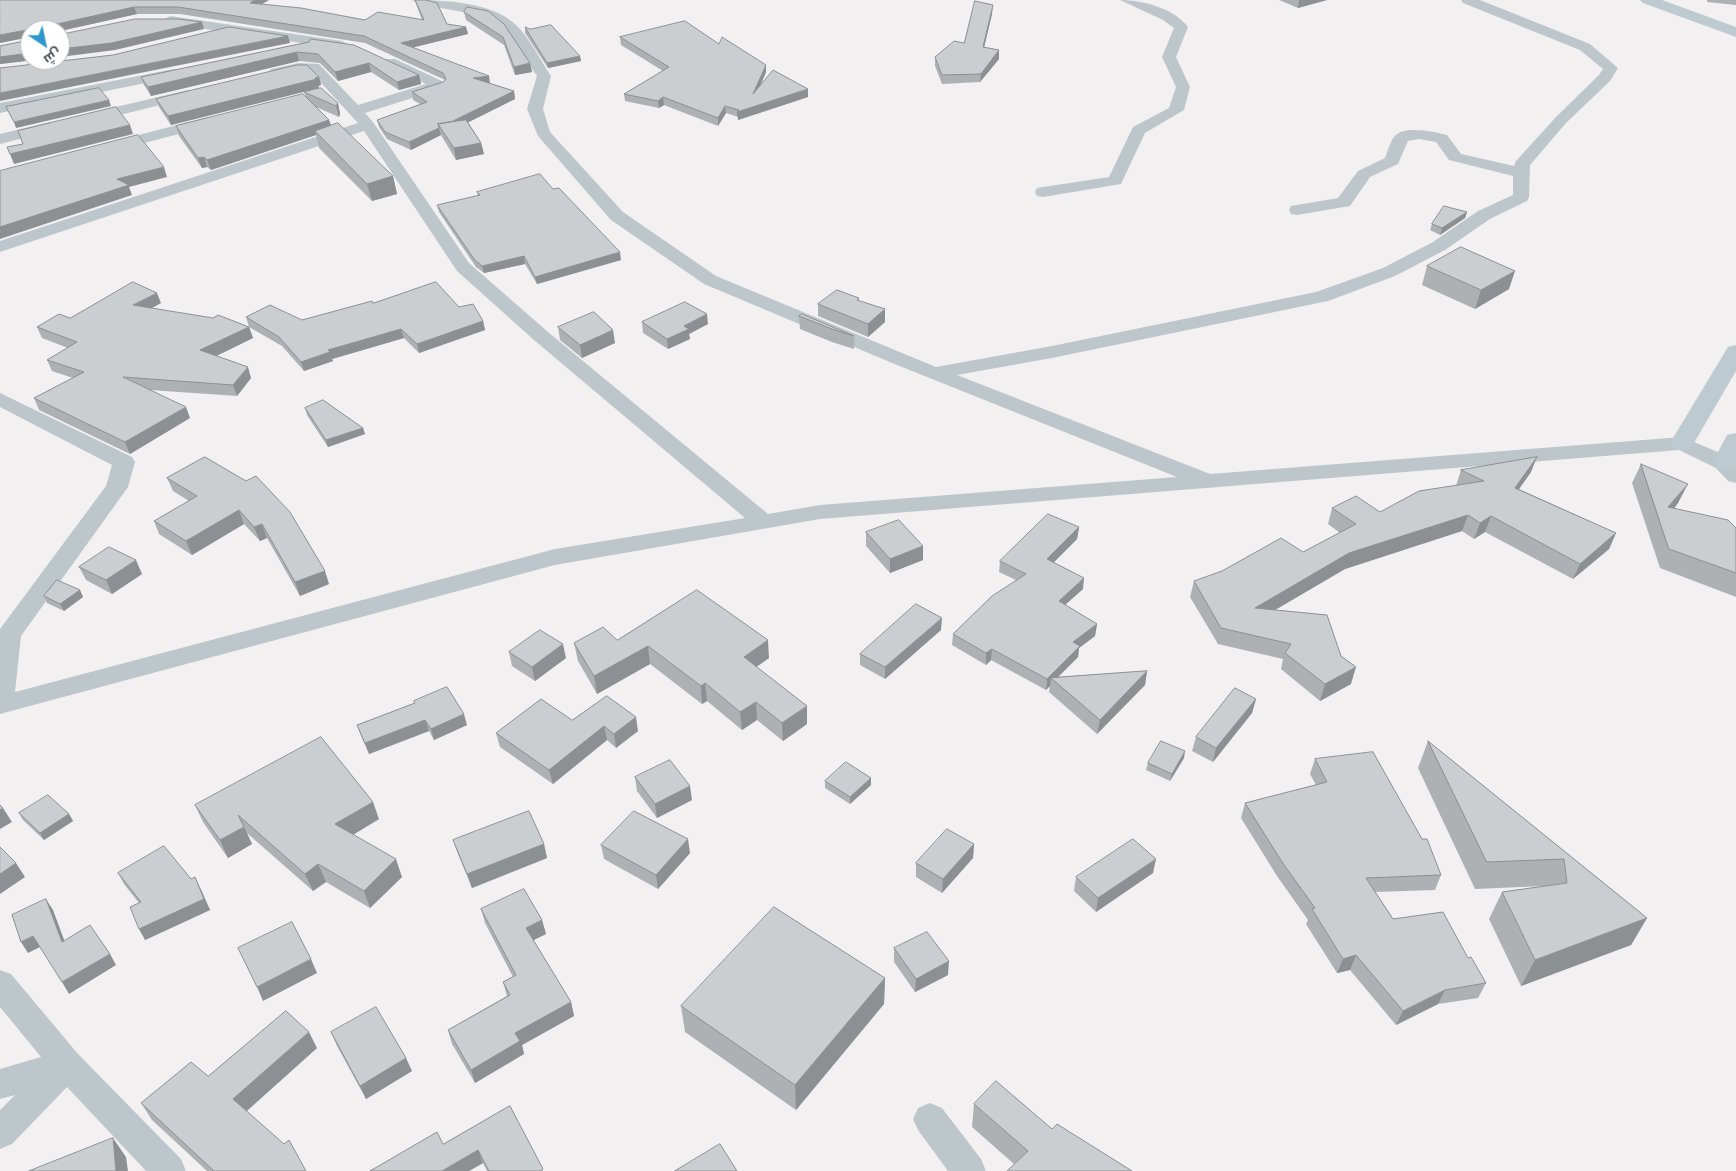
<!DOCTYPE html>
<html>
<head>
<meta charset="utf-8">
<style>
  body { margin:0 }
  #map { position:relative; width:1736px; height:1171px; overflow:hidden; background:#f2f0f0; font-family:"PT Sans Narrow",Cairo,sans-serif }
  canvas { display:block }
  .north { position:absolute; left:20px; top:20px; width:50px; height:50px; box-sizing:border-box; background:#fff; border:1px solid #b7bbbd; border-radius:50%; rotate:146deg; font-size:14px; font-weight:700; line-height:20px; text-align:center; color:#4a565b }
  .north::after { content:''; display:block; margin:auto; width:18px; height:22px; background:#2e97ce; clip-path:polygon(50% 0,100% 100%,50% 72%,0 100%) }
</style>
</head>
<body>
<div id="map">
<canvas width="1736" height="1171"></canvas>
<div class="north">ش</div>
</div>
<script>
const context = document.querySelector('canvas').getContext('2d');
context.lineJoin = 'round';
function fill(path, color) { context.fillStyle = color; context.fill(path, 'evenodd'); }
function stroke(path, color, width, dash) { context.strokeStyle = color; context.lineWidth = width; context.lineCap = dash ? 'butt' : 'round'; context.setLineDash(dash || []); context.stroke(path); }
fill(new Path2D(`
  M412 0C444 0 493 2 516 25 530 38 540 60 551 76L543 109 550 132 623 212 716 276 936 367 1052 346 1316 292 1383 268 1433 242 1478 211 1513 195V176L1449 160 1436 142 1419 139 1408 141 1398 164 1370 177 1350 206 1297 215 1291 214 1289 210 1291 206 1297 205 1338 198 1358 171 1385 158C1388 151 1390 141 1395 136 1404 125 1435 132 1447 135L1461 154 1514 166 1516 161 1556 117 1599 75 1603 69 1580 50 1463 3 1461 0H1480L1590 44 1618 68 1610 81 1566 123 1530 165 1529 197 1527 201 1490 219 1445 250 1395 276 1328 301 1052 358 957 375 1210 474 1682 437 1732 458 1736 463V483L1728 481 1716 468 1679 450 820 519 555 565 0 714V629L106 486 112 465 0 407V393L132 457 135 462 128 487 21 636 15 692 555 549 745 518 534 340 457 271 364 131 0 252V241L358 123 310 71 276 76 269 72 271 69 299 63 319 64 358 105 426 84 385 65 383 62 385 59H395L444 82 446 85 444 88 365 113 373 122 469 263 548 332 768 514 820 505 1177 477 897 365 704 284 611 220 538 136 527 109 537 76 507 31 490 17 419 4Z
  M1120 0C1142 0 1174 8 1188 27L1176 57 1190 87 1184 110 1145 133 1121 184 1043 197 1037 196 1035 192 1037 188 1109 177 1133 127 1169 108 1176 87 1162 57 1174 28 1163 20Z
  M170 16 342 41 349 45 342 49 165 23 163 20Z
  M174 69 179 70 181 73 179 76 0 113V103Z
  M188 90 195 94 193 97 87 123 79 118 82 115Z
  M208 117 213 119 216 122 213 125 110 152 102 147 104 144Z
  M50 122 58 127 55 130 0 144V134Z
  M0 970 11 974 78 1054 181 1159 186 1171H146L67 1087 12 1144 0 1149V1110L15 1095 0 1099V1069L41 1057 0 1007Z
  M930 1103 942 1108 981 1159 986 1171H948L918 1130 913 1119 918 1108Z`), '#bdc7cb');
fill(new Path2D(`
  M1640 0H1662L1736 27V37L1643 3Z
  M1736 345V371L1694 443 1691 448 1682 450 1673 448 1670 443 1725 352 1728 347Z
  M1736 433V464L1733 468 1724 471 1715 468 1712 463 1727 435Z`), '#bdcacf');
fill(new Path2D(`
  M0 0 262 4 365 20H422L416 4 415 0H426L447 24 466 27 468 34 413 47 490 83H489L514 91 515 99 468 122 481 143 484 154 456 160 441 135 411 150 387 139 379 127 377 120 420 104 413 100 412 92 443 82 445 80 365 43 180 14H137L60 31V30L30 60H34L0 64V46L29 40V37L0 43Z
  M1279 0H1327L1298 8Z
  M1707 0H1736V5L1707 2Z
  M488 11 530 63 532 72 515 75 504 45 466 20 464 12Z
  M992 14 984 48 999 50V59L980 82 942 84 935 66V57L964 43Z
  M525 27 580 56 581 61 548 68 525 33Z
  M620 37 719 44 766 65V72L761 85 808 97 738 120V117L726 113 718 126 664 105 659 108 625 101 624 94 663 71 621 45Z
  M309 42 419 75 421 84 399 90 371 72 338 81 320 63 299 61 151 96 144 85 141 77Z
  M319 77 321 85 318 86 319 88 171 125 159 107 156 99Z
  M304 92 338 103 340 114 339 117 316 107 329 120 331 125 393 176 397 194 372 201 319 148 316 135 211 170 207 167 202 168 179 136 176 126 306 97Z
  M553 189 621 260 537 284 525 264 484 273 476 267 439 212 437 205 478 196 477 192Z
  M1467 212 1465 218 1440 235 1430 230 1432 224Z
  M1427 266 1509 289 1475 309 1422 285Z
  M859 298V301L885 309V322L868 337 818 316V304Z
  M161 303 152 308 249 327 253 338 216 356 251 378 237 396 150 390 190 418 130 454 39 410 34 398 73 378 52 371 47 360 68 348 42 338 37 327 70 318Z
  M373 303 459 307 483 321 485 330 419 353 404 338 332 359 333 361 304 371 282 346 249 327 246 317 302 320Z
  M799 316 854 336V349L832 342 800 329Z
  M642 322 708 324 689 334 690 339 668 349 643 333Z
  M558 327 615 343 582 358 560 340Z
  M305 408 363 428 365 434 328 447 307 415Z
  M205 457 329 584 300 596 267 538 260 541 244 524 192 555 159 534 154 521 189 501 173 491 167 478Z
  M1641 464 1678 503 1674 509 1736 528V597L1660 568 1632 483Z
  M1461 470 1531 472 1519 489 1616 533 1609 549 1573 579 1485 532 1474 539 1462 531 1345 569 1275 610 1351 684 1320 701 1281 669 1283 659 1218 644 1190 597 1194 581 1303 552 1340 533 1328 524 1332 508 1380 512 1456 486Z
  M1079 527 1077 539 1054 562 1083 589 1065 605 1097 624 1095 636 1079 648 1078 657 1058 677 1147 671 1145 685 1097 734 1049 692 1050 686 1046 690 991 660 986 665 952 645 953 634 1016 580 999 572 1000 561Z
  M866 532 923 546V560L890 573 866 546Z
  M79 567 142 574 112 594 86 580Z
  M80 590 83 597 64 611 47 603 44 596Z
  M941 630 885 679 860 665V654Z
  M617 640 769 658 756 667 807 724 783 741 757 720 742 730 707 701 702 704 650 664 597 694 578 661 574 643Z
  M509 652 566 658 535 681 512 666Z
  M1256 699 1252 713 1213 762 1192 751 1196 737Z
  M414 701 467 725 434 740 429 731 369 754 361 736 357 725 415 703Z
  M572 720 638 731 616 748 607 740 553 784 500 747 496 733Z
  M1428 741 1647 918 1631 945 1521 986 1489 919 1502 892 1544 886 1475 889 1418 768Z
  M1184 758 1170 781 1146 770 1148 763Z
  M1315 759 1441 875 1435 890 1375 892 1393 919 1468 958 1486 983 1478 998 1438 1004 1396 1025 1350 970 1337 973 1306 924 1308 920 1277 876 1241 818 1245 803 1316 785 1310 774Z
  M635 777 692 800 657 818 637 791Z
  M871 778V785L850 804 825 788V781Z
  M195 805 379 819 353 835 402 877 370 908 326 882 313 891 247 833 252 844 228 858 203 822Z
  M19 813 69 814 73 821 44 840 23 820Z
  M453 840 544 844 547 858 472 888 458 854Z
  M974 844 973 858 942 893 916 877V863Z
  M601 845 690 853 658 889 604 859Z
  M118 873 191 879 201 889 210 910 145 940 139 903 124 884Z
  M1153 873 1096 912 1074 891 1076 877Z
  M481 909 542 920 546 934 533 940 571 1002 574 1016 522 1045 524 1054 475 1083 452 1044 448 1030 507 996 503 982 513 977 485 923Z
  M894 948 948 975 915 992 894 962Z
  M885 978 884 1004 796 1110 685 1032 681 1006Z
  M331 1032 412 1071 366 1099 337 1046Z
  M317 1048 247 1111 306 1171H207L152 1120 141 1103 208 1076Z
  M974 1104 1052 1129 1014 1164 972 1127Z
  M510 1106 543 1171H487L483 1163 469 1171H370L443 1144Z`), '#aeb1b3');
fill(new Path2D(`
  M255 0H269L252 10 250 3Z
  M1299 0H1327L1298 8Z
  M993 5 992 14 982 56 983 47Z
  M134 7 137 14 60 31V30H56L57 24Z
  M202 22 204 29 115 50 60 57V49Z
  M466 27 468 34 403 50 401 43Z
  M27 30 30 37 0 43V35Z
  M288 36 290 43 0 101V93Z
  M999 50V59L980 82 981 74Z
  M297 52 299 61 151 96 148 87Z
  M30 53V60H34L0 64V57Z
  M580 56 581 61 548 68 547 63Z
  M369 63 371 72 338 81 335 72Z
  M530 63 532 72 515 75 514 67Z
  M766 65V72L753 101V94Z
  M419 75 421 84 399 90 397 82Z
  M489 76 490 83 474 85 473 78Z
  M319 77 321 85 318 86 319 88 171 125 168 116Z
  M808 89V97L738 120 737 112Z
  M514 91 515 99 445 134 440 127Z
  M663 97 664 105 659 108 658 101Z
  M109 100 111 106 16 128 14 122Z
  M338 103 340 114 339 117 336 106Z
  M725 106 726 113 718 126V118Z
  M329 120 332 130 315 131 316 135 211 170 207 160Z
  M130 125 133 134 14 164 10 154Z
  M439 128 441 135 411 150 409 142Z
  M481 143 484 154 456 160 454 148Z
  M204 157 207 167 202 168 198 158Z
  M164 167 167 177 129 187 132 195 0 239V227L117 179Z
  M393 176 397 194 372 201 367 184Z
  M1467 212 1465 218 1440 235 1442 228Z
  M620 252 621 260 537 284 535 277Z
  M524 256 525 264 484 273 482 266Z
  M1515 271 1509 289 1475 309 1481 290Z
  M157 293 161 303 137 316 133 305Z
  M885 309V322L868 337V324Z
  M707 314 708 324 689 334 690 339 668 349 667 339 684 326Z
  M483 321 485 330 419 353 417 344Z
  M249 327 253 338 204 362 200 350Z
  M401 329 404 338 332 359 333 361 304 371 301 362 328 350Z
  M613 330 615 343 582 358 580 345Z
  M248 367 251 378 237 396 233 385Z
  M186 407 190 418 130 454 125 442Z
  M363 428 365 434 328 447 326 440Z
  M1537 457 1531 472 1509 503 1515 488Z
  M1688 484 1678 503 1661 524 1668 507Z
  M239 510 244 524 192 555 186 541Z
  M1468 515 1462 531 1345 569 1251 624 1255 608 1349 553Z
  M1491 516 1485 532 1474 539 1480 523Z
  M262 524 267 538 260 541 254 527Z
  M1079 527 1077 539 1046 570 1047 559Z
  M1616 533 1609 549 1573 579 1580 564Z
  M923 546V560L890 573V559Z
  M136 560 142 574 112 594 106 580Z
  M325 571 329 584 300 596 295 582Z
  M1084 578 1083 589 1057 612 1059 601Z
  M80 590 83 597 64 611 60 604Z
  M942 618 941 630 885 679V667Z
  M1097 624 1095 636 1079 648 1078 657 1054 681 1051 678 1050 686 1046 690 1047 679 1073 642Z
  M768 640 769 658 745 675 744 657Z
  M563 644 566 658 535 681 532 667Z
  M648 646 650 664 597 694 594 676Z
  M992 649 991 660 986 665V653Z
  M1356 667 1351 684 1320 701 1325 684Z
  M1147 671 1145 685 1097 734 1100 720Z
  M705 683 707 701 702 704 701 686Z
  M1256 699 1252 713 1213 762 1216 748Z
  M756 702 757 720 742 730 740 712Z
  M807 706V724L783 741 782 723Z
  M464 714 467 725 434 740 431 729Z
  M636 717 638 731 616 748 614 734Z
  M425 720 429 731 369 754 365 743Z
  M604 726 607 740 553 784 549 770Z
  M1185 751 1184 758 1170 781 1172 774Z
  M871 778V785L850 804V797Z
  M690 786 692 800 657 818 655 804Z
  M373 802 379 819 341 842 335 824Z
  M3 808 12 822 0 829V810Z
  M69 814 73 821 44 840 40 833Z
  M244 827 252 844 228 858 220 840Z
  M688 839 690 853 658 889 656 875Z
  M544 844 547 858 472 888 467 874Z
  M974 844 973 858 942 893 943 879Z
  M396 859 402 877 370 908 364 891Z
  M1156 859 1153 873 1096 912 1098 898Z
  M16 863 25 877 0 894V874Z
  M318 864 326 882 313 891 305 874Z
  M195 877 210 910 145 940 139 929Z
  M46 899 53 910 69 953 62 942Z
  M1647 918 1631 945 1521 986 1535 960Z
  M542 920 546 934 530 942 526 928Z
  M33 936 40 947 28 953 21 942Z
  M110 954 116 965 69 994 62 982Z
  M1356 955 1350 970 1337 973 1343 959Z
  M311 959 317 973 263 1001 257 987Z
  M949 961 948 975 915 992 916 979Z
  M885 978 884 1004 796 1110 795 1085Z
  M1445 990 1438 1004 1396 1025 1403 1011Z
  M571 1002 574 1016 522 1045 524 1054 475 1083 471 1070 515 1033Z
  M309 1032 317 1048 242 1115 233 1099Z
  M406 1058 412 1071 366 1099 360 1086Z
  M113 1138 126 1157 128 1171H116Z
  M478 1150 483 1163 469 1171H442Z`), '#8d9092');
const building = new Path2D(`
  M0 0H255L250 3 301 8 365 20 378 12 424 20 415 0H426L437 3 447 24 466 27 401 43 489 76 473 78 514 91 451 122 438 124 439 128 409 142 385 132 377 120 427 102 412 92 443 82 446 79 443 73 364 36 178 7H134L57 24 56 30H30V53L0 57V46L29 40 27 30 0 35Z
  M975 1 993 5 983 47 999 50 981 74 942 75 935 57 954 41 964 43Z
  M467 7 488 11 504 24 530 63 514 67 503 37 464 12Z
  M135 19H178L202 22 112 43 60 49V35Z
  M685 21 719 44 722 37 766 65 753 94 773 70 808 89 737 112 739 110 725 106 718 118 663 97 658 101 624 94 669 67 620 37Z
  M551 25 580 56 547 63 525 27 530 29Z
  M229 27 288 36 0 93V68L113 55Z
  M311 39 354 45 419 75 397 82 369 63 335 72 318 54 297 52 148 87 141 77 309 42Z
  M297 65H307L319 77 315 78 317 79 168 116 156 99Z
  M99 88 109 100 14 122 6 107Z
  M321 88 338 103 336 106 304 92Z
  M303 94 329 120 207 160 204 157 198 158 176 126Z
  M116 107 130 125 10 154 7 147 23 144 18 131Z
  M466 120 481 143 454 148 438 124Z
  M338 123 393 176 367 184 315 131Z
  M138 135 164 167 117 179 129 185 0 227V171Z
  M540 174 553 189 559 188 620 252 535 277 524 256 482 266 474 259 437 205 480 195 477 192Z
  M1444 206 1467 212 1442 228 1432 224Z
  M1461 247 1515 271 1481 290 1427 266Z
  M133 282 157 293 133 305 213 318 218 315 249 327 200 350 248 367 233 385 123 377 186 407 125 442 34 398 84 372 47 360 77 342 37 327 59 314 70 318Z
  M436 282 459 307 473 304 483 321 417 344 401 329 328 350 330 352 301 362 279 337 246 317 270 305 302 320 372 301 373 303Z
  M837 290 859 298 857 300 885 309 868 324 818 304Z
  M685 302 707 314 684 326 689 329 667 339 642 322Z
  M594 312 613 330 580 345 558 327Z
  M802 314 854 336 832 329 799 316Z
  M323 400 363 428 326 440 305 408Z
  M205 457 246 481 256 476 290 512 325 571 295 582 262 524 254 527 239 510 186 541 154 521 197 496 167 478Z
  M1537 457 1515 488 1616 533 1580 564 1491 516 1480 523 1468 515 1349 553 1255 608 1327 615 1341 656 1356 667 1325 684 1285 653 1291 644 1221 628 1194 581 1222 571 1281 538 1303 552 1356 524 1332 508 1356 496 1380 512 1419 491 1484 481 1461 470Z
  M1641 464 1688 484 1668 507 1728 520 1736 528V573L1669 549Z
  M1048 514 1079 527 1047 559 1084 578 1059 601 1097 624 1073 642 1080 646 1047 679 992 649 986 653 953 634 992 596 1026 574 1000 561Z
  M899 520 923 546 890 559 866 532Z
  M109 547 136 560 106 580 79 567Z
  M57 580 80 590 60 604 44 596Z
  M697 590 768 640 744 657 807 706 782 723 756 702 740 712 705 683 701 686 648 646 594 676 574 643 603 627 617 640Z
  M916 604 942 618 885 667 860 654Z
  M540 630 563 644 532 667 509 652Z
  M1147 671 1100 720 1051 678Z
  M447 687 464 714 431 729 425 720 365 743 357 725 415 703 414 701Z
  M1235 688 1256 699 1216 748 1196 737Z
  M607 696 636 717 614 734 604 726 549 770 496 733 541 699 572 720Z
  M321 737 373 802 335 824 396 859 364 891 318 864 305 874 238 815 244 827 220 840 195 805Z
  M1161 741 1185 751 1172 774 1148 763Z
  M1428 741 1647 918 1535 960 1502 892 1567 883 1564 859 1487 862Z
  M1373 752 1422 839H1427L1441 875 1366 878 1393 919 1443 912 1468 958 1471 957 1486 983 1445 990 1403 1011 1356 955 1343 959 1312 909 1315 908 1282 862 1245 803 1327 782 1315 759Z
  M670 760 690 786 655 804 635 777Z
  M846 762 871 778 850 797 825 781Z
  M48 795 69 814 40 833 19 813Z
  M0 805 3 808 0 810Z
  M529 811 544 844 467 874 453 840Z
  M634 811 688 839 656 875 601 845Z
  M947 829 974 844 943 879 916 863Z
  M1133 839 1156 859 1098 898 1076 877Z
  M164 846 191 879 195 877 204 899 139 929 130 907 141 902 118 873Z
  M0 847 16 863 0 874Z
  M524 889 542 920 526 928 571 1002 515 1033 520 1041 471 1070 448 1030 510 995 503 982 516 975 481 909Z
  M46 899 62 942 90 925 110 954 62 982 33 936 21 942 12 915Z
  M774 907 885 978 795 1085 681 1006Z
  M292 922 311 959 257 987 238 948Z
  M927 932 949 961 916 979 894 948Z
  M376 1007 406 1058 360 1086 331 1032Z
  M286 1011 309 1032 233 1099 284 1144 289 1140 306 1171H214L141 1103 191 1062 208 1076Z
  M996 1081 1052 1129 1057 1124 1132 1171H1007L1028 1151 974 1104Z
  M510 1106 543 1169 540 1171H489L478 1150 442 1171H370L437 1132 443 1144Z
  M113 1138 116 1171H29Z
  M720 1144 737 1171H675Z`);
fill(building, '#caced0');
stroke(building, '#8d9092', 1);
</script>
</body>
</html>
